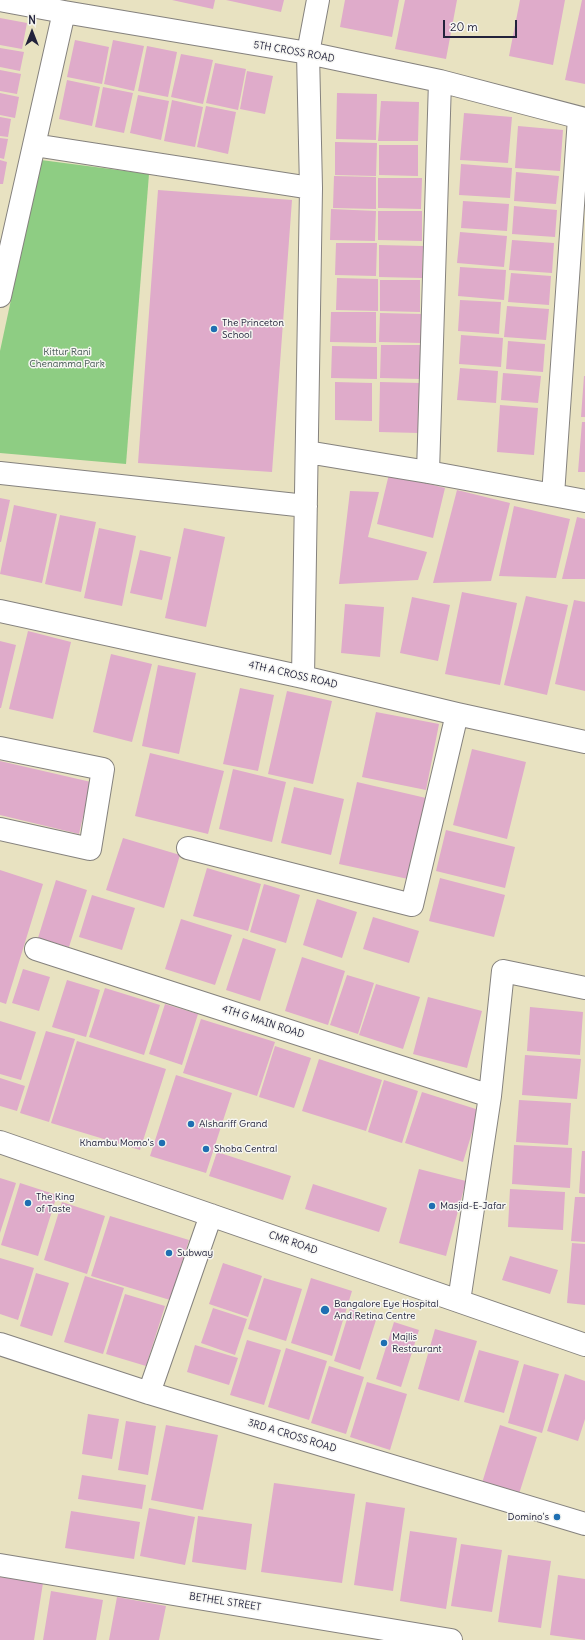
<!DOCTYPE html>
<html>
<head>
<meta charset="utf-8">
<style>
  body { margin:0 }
  #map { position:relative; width:585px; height:1640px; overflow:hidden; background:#e8e2c1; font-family:Delius,sans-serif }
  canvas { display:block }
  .north { position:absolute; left:12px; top:12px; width:40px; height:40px; -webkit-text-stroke:3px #f6f6f2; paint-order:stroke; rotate:0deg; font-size:11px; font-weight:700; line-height:16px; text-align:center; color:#22223b }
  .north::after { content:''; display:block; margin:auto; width:14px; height:18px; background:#22223b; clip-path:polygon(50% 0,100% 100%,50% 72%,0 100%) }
  .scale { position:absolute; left:443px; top:20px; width:74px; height:18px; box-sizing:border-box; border:2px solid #22223b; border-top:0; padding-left:5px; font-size:12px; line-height:14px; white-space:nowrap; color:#22223b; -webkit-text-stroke:3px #f6f6f2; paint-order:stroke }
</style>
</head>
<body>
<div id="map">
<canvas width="585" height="1640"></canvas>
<div class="north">N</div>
<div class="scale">20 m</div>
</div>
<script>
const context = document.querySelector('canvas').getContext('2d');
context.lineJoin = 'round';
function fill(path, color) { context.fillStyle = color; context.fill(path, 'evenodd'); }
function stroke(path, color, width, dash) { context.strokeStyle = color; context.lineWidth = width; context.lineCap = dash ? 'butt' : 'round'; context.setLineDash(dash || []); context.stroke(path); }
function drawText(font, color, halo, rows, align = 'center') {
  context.font = font + ' Delius,sans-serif'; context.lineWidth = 3; context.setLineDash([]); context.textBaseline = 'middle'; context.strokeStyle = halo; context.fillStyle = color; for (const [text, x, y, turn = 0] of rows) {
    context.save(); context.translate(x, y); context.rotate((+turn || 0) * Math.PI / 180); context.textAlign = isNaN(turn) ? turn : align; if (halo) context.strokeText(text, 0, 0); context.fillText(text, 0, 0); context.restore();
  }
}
fill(new Path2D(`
  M41 160 149 174 126 464 0 453V351Z`), '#8ecd83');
fill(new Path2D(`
  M172 0H215L213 9Z
  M226 0H284L281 12Z
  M345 0H399L392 37 340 27Z
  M405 0H457L446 59 395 49Z
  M520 0H565L553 65 509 56Z
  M582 0H585V84L565 80Z
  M0 18 27 23 22 49 0 45Z
  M75 40 109 47 102 84 67 77Z
  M113 40 144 46 134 91 104 84Z
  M147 46 177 52 168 97 138 91Z
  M0 48 24 52 20 71 0 67Z
  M181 54 213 60 203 104 171 97Z
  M215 63 246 69 238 110 206 103Z
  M0 70 21 74 17 94 0 91Z
  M247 71 273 76 265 114 240 109Z
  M67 80 100 87 92 126 59 119Z
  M103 87 133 93 124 133 95 127Z
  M0 93 19 97 15 118 0 115Z
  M337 93 377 94 376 140 336 139Z
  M138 95 169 101 161 140 130 133Z
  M172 100 203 107 195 147 164 141Z
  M381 101 419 102 418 141H378Z
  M206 106 236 112 228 154 197 147Z
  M464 113 512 117 508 163 460 160Z
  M0 117 11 119 8 137 0 136Z
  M518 126 563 130 560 171 515 168Z
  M0 138 8 139 4 159 0 158Z
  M335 142 377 143 376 176 335 175Z
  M379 145H418V176L379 175Z
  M0 160 7 162 3 184H0Z
  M461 164 512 168 510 198 459 195Z
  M516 172 559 176 556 204 514 201Z
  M334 176 376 177V209L333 208Z
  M378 178H422L421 209 378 208Z
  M158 190 292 200 272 472 138 463Z
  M463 201 509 204 507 231 461 228Z
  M514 206 557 210 555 237 512 234Z
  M331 209 376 211 375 241 330 240Z
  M378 211H422V241L378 240Z
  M460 232 507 236 504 267 457 263Z
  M512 240 554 243 552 273 509 270Z
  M336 243H377L376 276 335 275Z
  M379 245 423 246 422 278 379 277Z
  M460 267 506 270 504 300 458 296Z
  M511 273 551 276 549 305 508 302Z
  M337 278 378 279V311L336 310Z
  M380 280H420V312L380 311Z
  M460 300 501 302 499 334 458 331Z
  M507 306 549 309 546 340 504 337Z
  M331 312H376V343L330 342Z
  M380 313 422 314V343L379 342Z
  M461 335 503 338 501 367 459 364Z
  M508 341 545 344 543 372 506 369Z
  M381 345H422L421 379 380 378Z
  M332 346 377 347V379L331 378Z
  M460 368 498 371 496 403 457 400Z
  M503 373 541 376 538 403 501 400Z
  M584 376H585V417H581Z
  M335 382 372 383V421L335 420Z
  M380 382 420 383 419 433 379 432Z
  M500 405 538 408 534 455 497 452Z
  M582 422H585V472H578Z
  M389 474 445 488 433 538 377 524Z
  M457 490 510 503 491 581 433 583Z
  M350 491 379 492 368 537 427 552 418 580 339 584Z
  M0 498 10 500 1 542H0Z
  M14 505 57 514 42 583 0 574Z
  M514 506 570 519 556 578 499 576Z
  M60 515 96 522 81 592 45 584Z
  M577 517 585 519V579H562Z
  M99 528 136 536 122 606 84 598Z
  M184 528 225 537 206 627 165 618Z
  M140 550 171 557 162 600 130 593Z
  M462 592 517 603 500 685 445 674Z
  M526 596 568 605 547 695 504 685Z
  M412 597 450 605 438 661 400 653Z
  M574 600 585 602V691L555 684Z
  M345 604 384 607 380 657 341 653Z
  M28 631 71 642 53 719 9 709Z
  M0 641 16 645 1 708H0Z
  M111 654 152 664 132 742 93 732Z
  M158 665 196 673 179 754 142 746Z
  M240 688 274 695 258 771 223 764Z
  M287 691 332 701 313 784 268 774Z
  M376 712 439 724 426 790 362 777Z
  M472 749 526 762 507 839 453 825Z
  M150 753 224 771 208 834 135 816Z
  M0 761 91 782 79 834 0 815Z
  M233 769 286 782 272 842 219 829Z
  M357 782 426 798 408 879 339 864Z
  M294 787 344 799 331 855 281 843Z
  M446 830 515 847 505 888 436 871Z
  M123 838 180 855 164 908 106 890Z
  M207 868 261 884 248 931 193 916Z
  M0 870 43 884 6 1004 0 1002Z
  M440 878 505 895 494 937 429 921Z
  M56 880 87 890 69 947 38 938Z
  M264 884 300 895 286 943 250 932Z
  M92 895 135 908 122 950 79 937Z
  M317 899 357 912 342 958 303 945Z
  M373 917 419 931 409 963 363 949Z
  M181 919 232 935 215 985 165 969Z
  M243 938 276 949 260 1001 226 990Z
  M302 957 345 971 328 1025 285 1011Z
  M23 969 50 977 39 1011 12 1003Z
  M347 975 374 983 358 1034 330 1025Z
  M67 980 100 990 86 1037 52 1027Z
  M376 984 420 997 403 1049 359 1035Z
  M105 988 160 1005 144 1055 89 1037Z
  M428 997 482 1011 467 1068 413 1054Z
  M165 1004 198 1014 182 1065 149 1054Z
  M530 1007 583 1012 580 1055 527 1051Z
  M201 1019 275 1042 257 1096 183 1073Z
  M0 1021 36 1032 21 1080 0 1074Z
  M46 1031 75 1039 49 1122 20 1113Z
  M77 1041 166 1069 140 1150 51 1123Z
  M275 1046 311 1058 294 1108 259 1097Z
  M525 1055 581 1059 577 1099 522 1095Z
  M319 1059 382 1080 366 1131 302 1111Z
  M176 1075 232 1093 206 1173 150 1156Z
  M0 1078 25 1086 17 1111 0 1106Z
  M384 1080 418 1091 402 1143 368 1132Z
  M422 1092 479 1110 463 1162 405 1143Z
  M519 1100 571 1103 568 1145 516 1142Z
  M514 1145 572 1148 570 1188 512 1184Z
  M582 1151H585V1194L579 1193Z
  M217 1152 291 1176 283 1200 209 1176Z
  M419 1169 466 1181 446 1256 399 1243Z
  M0 1178 16 1183 0 1233Z
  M20 1183 57 1195 38 1256 1 1245Z
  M313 1184 387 1208 379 1232 305 1209Z
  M510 1189 565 1192 563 1230 508 1227Z
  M575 1197H585V1242L571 1241Z
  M62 1202 105 1216 87 1274 44 1260Z
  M110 1216 189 1240 170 1300 91 1276Z
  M572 1243 585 1244V1305L567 1303Z
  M510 1256 558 1270 550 1294 502 1280Z
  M0 1258 34 1268 18 1320 0 1314Z
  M223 1263 262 1276 248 1317 209 1304Z
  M36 1273 69 1283 52 1336 20 1326Z
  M85 1276 124 1288 103 1354 64 1342Z
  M264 1278 302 1289 286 1341 248 1329Z
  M311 1278 352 1291 332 1356 291 1343Z
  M125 1294 165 1306 146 1366 106 1354Z
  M213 1308 247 1319 235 1355 201 1343Z
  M350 1309 377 1317 360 1370 334 1361Z
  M394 1322 419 1330 401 1387 376 1379Z
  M435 1329 477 1341 459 1401 418 1389Z
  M247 1340 281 1350 264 1405 230 1395Z
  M195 1345 238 1358 229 1385 187 1372Z
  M286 1348 327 1361 309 1420 268 1407Z
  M479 1350 519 1361 504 1413 464 1402Z
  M524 1364 559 1374 542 1433 508 1423Z
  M329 1366 364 1377 346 1434 311 1423Z
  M565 1374 585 1381V1419L578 1441 547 1431Z
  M367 1382 407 1394 390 1450 350 1437Z
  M88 1414 119 1419 112 1459 82 1454Z
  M126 1421 156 1426 148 1475 118 1470Z
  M166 1425 218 1435 203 1510 151 1500Z
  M500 1425 537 1437 519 1494 482 1483Z
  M82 1475 146 1485 142 1509 78 1499Z
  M274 1483 355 1494 342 1583 261 1572Z
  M366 1502 405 1508 393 1591 354 1585Z
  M149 1508 195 1517 185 1565 140 1556Z
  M71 1511 140 1522 134 1559 65 1548Z
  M198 1516 252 1524 246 1570 192 1562Z
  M410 1531 457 1538 446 1609 400 1601Z
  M461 1544 502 1550 492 1612 451 1606Z
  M508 1555 551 1561 541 1628 498 1622Z
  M558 1575 585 1579V1640L550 1635Z
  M0 1577 43 1583 34 1640H0Z
  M51 1591 103 1600 96 1640H43Z
  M117 1597 166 1606 159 1640H109Z`), '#dfabca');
const minor = new Path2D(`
  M0 0 64 12 308 53 440 81 585 119
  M34 145 311 188
  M0 296 64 12
  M307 452 428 472 585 501
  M428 472 440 81
  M0 473 306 506
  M553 495 579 118
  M0 611 303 677 457 714 585 742
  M303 677 311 188 308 53 318 0
  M0 748 103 769 90 849 0 829
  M188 848 412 905 457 714
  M36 949 490 1096
  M0 1142 585 1345
  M459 1301 490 1096 503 971 585 988
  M0 1344 149 1393 585 1524
  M149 1393 211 1215
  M0 1565 451 1640`);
stroke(minor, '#85827e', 24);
stroke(minor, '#fff', 22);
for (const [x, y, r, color] of [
  [214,329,4,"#1f6fb2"],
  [191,1124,4,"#1f6fb2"],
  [162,1143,4,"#1f6fb2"],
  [206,1149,4,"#1f6fb2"],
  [28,1203,4,"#1f6fb2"],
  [432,1206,4,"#1f6fb2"],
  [169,1253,4,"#1f6fb2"],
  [325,1310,5,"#1f6fb2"],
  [384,1343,4,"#1f6fb2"],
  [557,1517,4,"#1f6fb2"]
]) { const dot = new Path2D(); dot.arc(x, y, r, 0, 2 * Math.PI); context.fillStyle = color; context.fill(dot); stroke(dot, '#f6f6f2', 1.5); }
drawText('10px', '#22223b', '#f6f6f2', [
  ["5TH CROSS ROAD",294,52,10],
  ["4TH A CROSS ROAD",293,675,13],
  ["4TH G MAIN ROAD",263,1022,18],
  ["CMR ROAD",293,1243,19],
  ["3RD A CROSS ROAD",292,1436,17],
  ["BETHEL STREET",225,1602,9]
]);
drawText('10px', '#22223b', '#f6f6f2', [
  ["The Princeton",222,323],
  ["School",222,335],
  ["Alshariff Grand",199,1124],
  ["Khambu Momo's",154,1143,"right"],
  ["Shoba Central",214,1149],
  ["The King",36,1197],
  ["of Taste",36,1209],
  ["Masjid-E-Jafar",440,1206],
  ["Subway",177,1253],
  ["Bangalore Eye Hospital",334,1304],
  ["And Retina Centre",334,1316],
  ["Majlis",392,1337],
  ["Restaurant",392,1349],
  ["Domino's",549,1517,"right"]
], 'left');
drawText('10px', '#425551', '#f6f6f2', [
  ["Kittur Rani",67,352],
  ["Chenamma Park",67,364]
]);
</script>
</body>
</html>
